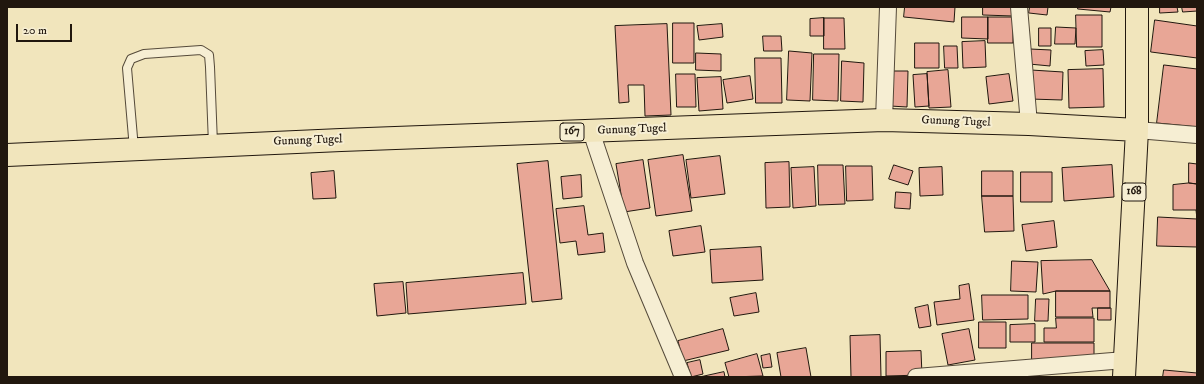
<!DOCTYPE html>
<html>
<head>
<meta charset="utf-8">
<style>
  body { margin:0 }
  #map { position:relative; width:1204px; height:384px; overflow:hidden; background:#f1e5bc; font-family:"IM FELL DW Pica",serif }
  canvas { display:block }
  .frame { position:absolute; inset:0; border:8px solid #21170e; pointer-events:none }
  .scale { position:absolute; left:16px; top:24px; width:56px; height:18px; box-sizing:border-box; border:2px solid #21170e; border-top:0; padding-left:5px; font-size:12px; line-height:14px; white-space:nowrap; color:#21170e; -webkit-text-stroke:3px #f6eed3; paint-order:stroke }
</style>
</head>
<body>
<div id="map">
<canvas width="1204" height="384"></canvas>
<div class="frame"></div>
<div class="scale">20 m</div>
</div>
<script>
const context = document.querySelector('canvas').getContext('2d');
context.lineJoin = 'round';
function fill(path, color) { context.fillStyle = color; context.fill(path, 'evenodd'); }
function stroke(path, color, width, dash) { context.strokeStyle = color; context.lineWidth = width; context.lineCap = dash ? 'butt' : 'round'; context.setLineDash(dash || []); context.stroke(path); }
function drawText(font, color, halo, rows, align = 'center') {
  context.font = font + ' "IM FELL DW Pica",serif'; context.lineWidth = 4; context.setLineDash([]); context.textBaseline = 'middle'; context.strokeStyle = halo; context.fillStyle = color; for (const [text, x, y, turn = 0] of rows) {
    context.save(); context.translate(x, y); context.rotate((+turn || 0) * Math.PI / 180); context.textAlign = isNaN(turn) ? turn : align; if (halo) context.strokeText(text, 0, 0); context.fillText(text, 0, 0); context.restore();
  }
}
const building = new Path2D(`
  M905 7H955L954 22 904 17Z
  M983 7H1013V16L983 15Z
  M1030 7H1048L1047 15 1029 13Z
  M1078 7H1111L1110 12 1078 9Z
  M1160 7H1177L1178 12 1160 13Z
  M1182 7H1197V11L1183 12Z
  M1076 15H1102V47H1077Z
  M962 17H988V39L962 38Z
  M988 17H1013V43H988Z
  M824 18V36H810V19Z
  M824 18H844L845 49H824Z
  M1155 20 1197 26V58L1151 52Z
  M673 23H694V63H673Z
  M667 24 671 115 645 116 644 85H628L629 102 619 103 615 26Z
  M722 24 723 37 699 40 697 26Z
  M1056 27 1076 28 1075 44H1055Z
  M1039 28H1051V46H1039Z
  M763 36H781L782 51H764Z
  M985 41 986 67 963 68 962 42Z
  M915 43H939V68H915Z
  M944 46H957L958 68H945Z
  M1030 49 1051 50 1050 66 1029 64Z
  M1103 50 1104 65 1086 66 1085 51Z
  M789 51 812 53 810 101 787 100Z
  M696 53 721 54V71L696 70Z
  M814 54H839L838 101 813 100Z
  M755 58H781L782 103H756Z
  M842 61 864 63 863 102 841 101Z
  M1164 65 1197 69V127L1157 123Z
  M1103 69 1104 107 1069 108 1068 70Z
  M948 70 951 107 929 108 927 72Z
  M1031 70 1063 72 1062 100 1030 99Z
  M892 71H908L907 107 890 106Z
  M676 74H695L696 107H677Z
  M927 74 929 106 915 107 913 75Z
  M1009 74 1013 101 989 104 986 77Z
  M750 76 753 99 727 103 723 80Z
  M721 77 723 109 699 111 697 78Z
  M683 155 692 211 656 216 648 160Z
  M720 156 725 194 691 198 686 160Z
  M643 160 650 208 624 212 616 164Z
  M548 161 562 299 532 302 517 164Z
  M789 162 790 207 766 208 765 163Z
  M1189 163 1197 164V184L1189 183Z
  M818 165H843L845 204 819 205Z
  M894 165 913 171 908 185 889 179Z
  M1112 165 1114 197 1064 201 1062 168Z
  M846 166H872L873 200 847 201Z
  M814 167 816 206 793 208 791 168Z
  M942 167 943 195 920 196 919 168Z
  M334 171 336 198 313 199 311 173Z
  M982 171H1013V196H982Z
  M1021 172H1052V202H1021Z
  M581 175 582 197 563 199 561 177Z
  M1189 183 1197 184V219L1196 210H1173V185Z
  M896 192 911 193 910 209 895 208Z
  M982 196H1013L1014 231 985 232Z
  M584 206 588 235 603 233 605 252 578 255 576 241 560 243 556 209Z
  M1158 217 1197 219V247L1157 246Z
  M1054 221 1057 247 1026 251 1022 225Z
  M701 226 705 252 673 256 669 231Z
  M761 247 763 280 712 283 710 250Z
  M1092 260 1110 291H1056L1043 294 1041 261Z
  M1012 261 1038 262 1036 292 1011 291Z
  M523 273 526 304 408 314 406 283Z
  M403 282 406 313 377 316 374 284Z
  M969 284 974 320 937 325 934 302 960 299 959 286Z
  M1056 291H1110V308H1092L1093 317H1056Z
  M756 293 759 312 734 316 730 298Z
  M982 295H1028V319L983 320Z
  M1036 299H1049L1048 321H1035Z
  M928 305 931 326 919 328 915 308Z
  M1098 308H1111V320H1098Z
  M1056 318H1094V342H1044V328H1056Z
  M979 322H1006V348H979Z
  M1035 324V342H1010V325Z
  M723 329 729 350 683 361 678 341Z
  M969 329 975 360 948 365 942 334Z
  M880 335 881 377H851L850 336Z
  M1032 343H1094V362H1032Z
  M806 348 811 377H781L777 353Z
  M921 351 922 375 886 376V352Z
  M757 354 763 376 729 377 725 363Z
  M770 354 772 367 763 368 761 356Z
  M700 360 703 374 691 377 687 363Z
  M1164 370 1197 373V377H1163Z
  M724 372 725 377H700Z`);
fill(building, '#e8a696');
stroke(building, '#21170e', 1);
const lane = new Path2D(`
  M134 149 127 68 131 59 144 54 201 50 209 55 210 67 213 144`);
const street = new Path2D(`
  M1019 7 1029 124
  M884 120 888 7
  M1137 130 1197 135
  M591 131 635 263 683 377
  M916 377 1125 360`);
const primary = new Path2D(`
  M7 155 341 140 884 120 1029 124 1137 130
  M1124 377 1137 130V7`);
stroke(lane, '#554a3a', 10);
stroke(street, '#554a3a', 18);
stroke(primary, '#21170e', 24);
stroke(lane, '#f6eed3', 8);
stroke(street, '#f6eed3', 16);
stroke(primary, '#f1e5bc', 22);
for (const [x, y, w] of [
  [572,132,24],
  [1134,192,24]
]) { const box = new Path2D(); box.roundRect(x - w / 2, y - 9, w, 18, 3); context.fillStyle = '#f6eed3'; context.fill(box); stroke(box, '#21170e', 1); }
drawText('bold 11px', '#21170e', null, [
  ["167",572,132],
  ["168",1134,192]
]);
drawText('12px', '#21170e', '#f6eed3', [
  ["Gunung Tugel",956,122,2],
  ["Gunung Tugel",632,130,-2],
  ["Gunung Tugel",308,141,-2]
]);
</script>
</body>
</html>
